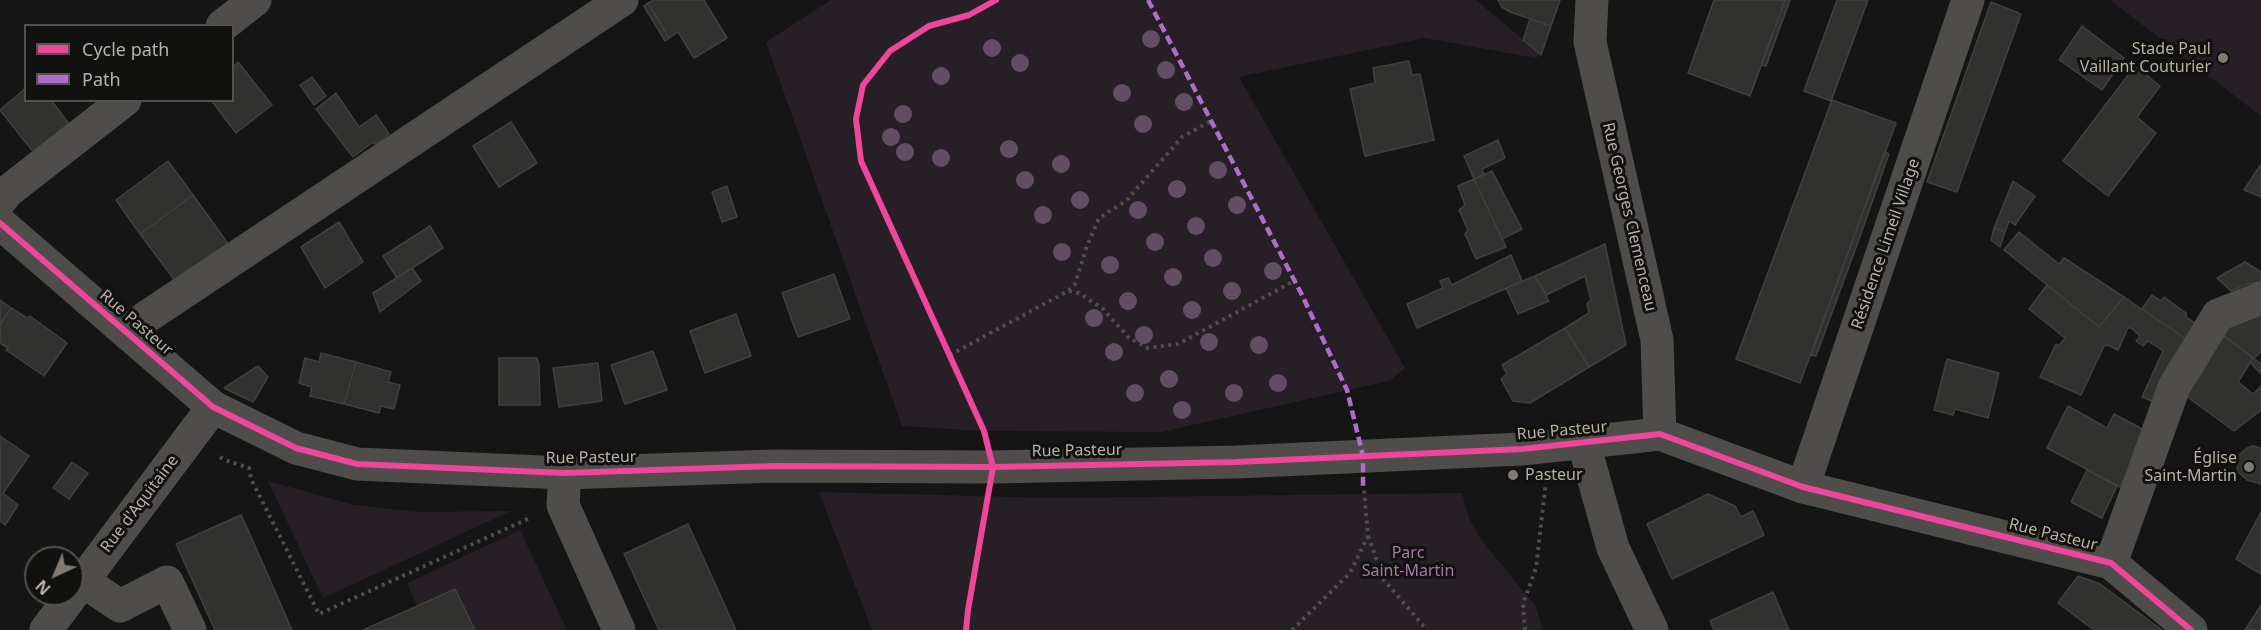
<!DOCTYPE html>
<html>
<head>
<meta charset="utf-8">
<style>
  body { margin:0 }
  #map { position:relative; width:2261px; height:630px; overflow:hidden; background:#151515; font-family:"Noto Sans",sans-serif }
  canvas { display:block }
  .legend { position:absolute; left:24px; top:24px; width:210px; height:78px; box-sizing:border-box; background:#11110f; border:2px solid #54514b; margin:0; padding:8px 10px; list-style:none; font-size:18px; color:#b8b0a5 }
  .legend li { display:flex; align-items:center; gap:12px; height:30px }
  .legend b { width:30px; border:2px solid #54514b }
  .north { position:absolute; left:24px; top:546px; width:60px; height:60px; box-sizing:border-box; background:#11110f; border:2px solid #54514b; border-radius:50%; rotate:224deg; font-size:16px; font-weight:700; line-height:24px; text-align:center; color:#b8b0a5 }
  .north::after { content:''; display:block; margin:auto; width:21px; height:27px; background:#7f7a73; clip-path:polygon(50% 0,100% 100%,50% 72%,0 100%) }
</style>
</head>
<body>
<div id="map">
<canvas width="2261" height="630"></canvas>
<ul class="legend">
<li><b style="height:8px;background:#ed469a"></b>Cycle path</li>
<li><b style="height:8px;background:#b06ccc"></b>Path</li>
</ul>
<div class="north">N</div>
</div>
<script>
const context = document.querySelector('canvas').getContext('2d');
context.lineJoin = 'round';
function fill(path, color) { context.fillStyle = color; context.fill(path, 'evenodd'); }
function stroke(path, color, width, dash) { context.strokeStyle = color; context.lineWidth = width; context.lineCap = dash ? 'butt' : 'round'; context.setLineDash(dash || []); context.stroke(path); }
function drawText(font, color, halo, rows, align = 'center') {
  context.font = font + ' "Noto Sans",sans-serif'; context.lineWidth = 6; context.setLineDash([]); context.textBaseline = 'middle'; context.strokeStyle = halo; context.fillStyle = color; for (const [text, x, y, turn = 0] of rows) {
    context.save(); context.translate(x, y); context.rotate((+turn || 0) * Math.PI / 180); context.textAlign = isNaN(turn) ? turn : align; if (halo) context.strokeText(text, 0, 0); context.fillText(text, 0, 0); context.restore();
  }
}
fill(new Path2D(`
  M831 0H1476L1541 55 1535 58 1425 38 1239 77 1405 368 1389 381 1161 432 984 431 902 426 766 42Z
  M2110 0H2261V116Z
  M268 481 354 505 418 512 511 511 323 598Z
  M819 492 1053 498 1462 493 1469 518 1481 540 1535 605 1543 630H872Z
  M520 530 567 630H475L417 606 407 583Z`), '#271f26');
const building = new Path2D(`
  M654 0H704L727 38 694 58 678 32 669 38 648 3Z
  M1498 0H1560L1551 26 1510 12 1502 7Z
  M1714 0H1785L1750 96 1688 73Z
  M1785 0H1790L1766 66 1761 65Z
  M1837 0H1868L1831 101 1804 91Z
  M1991 2 2021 14 1957 192 1927 182Z
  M648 3 669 38 665 41 644 6Z
  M1530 19 1551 26 1541 55 1523 40Z
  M2082 26 2124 58 2102 90 2059 60Z
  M1409 61 1412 75 1420 74 1434 140 1365 156 1350 89 1375 83 1373 68Z
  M238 62 272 105 236 133 211 100H232V64L234 66Z
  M2135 66 2160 86 2137 117 2156 133 2108 196 2063 161Z
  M312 77 326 96 314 105 300 85Z
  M26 88V100H51L70 125 34 153 0 110Z
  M336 93 359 127 376 115 389 134 375 144 373 142 353 157 316 109Z
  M1832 100 1896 123 1800 383 1736 359Z
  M511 122 537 163 499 187 473 146Z
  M1498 140 1505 158 1482 169 1484 175 1474 179 1464 156Z
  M1885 151 1889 154 1857 245 1816 356 1811 355Z
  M168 161 193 195 140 234 116 200Z
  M2261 164V197L2244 190Z
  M1492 171 1522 229 1502 239 1474 179Z
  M1474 179 1506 247 1476 259 1465 234 1468 230 1459 210 1465 205 1458 186Z
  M2013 181 2035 196 2015 225 2009 221 2005 232 1994 228Z
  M727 186 737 217 722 222 712 192Z
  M193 195 229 245 176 282 140 234Z
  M339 222 363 262 325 288 301 247Z
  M430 226 443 248 397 278 383 256Z
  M1994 228 2005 232 2000 247 1991 240Z
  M2019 232 2059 264 2064 258 2124 297 2099 327 2004 250Z
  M1605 244 1626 345 1589 367 1565 328 1589 313 1587 304 1591 300 1585 276 1546 295 1535 276Z
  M1511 255 1522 281 1417 328 1407 304 1443 288 1440 281 1448 278 1452 285Z
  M2245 262 2261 272V282L2248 284 2231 291 2217 278Z
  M412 268 421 281 380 312 373 293Z
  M834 274 850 319 798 337 782 293Z
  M1535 276 1549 301 1518 314 1506 288Z
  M2047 285 2099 327 2124 297 2187 340 2159 404 2142 397 2163 351 2148 341 2143 346 2136 341 2140 336 2131 328H2128L2118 350 2108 345 2104 346 2081 395 2040 377 2056 344 2059 346 2065 338 2029 309Z
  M2152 295 2161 301 2164 297 2186 313V317L2195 323 2187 340 2142 309Z
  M0 300 11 308 0 325Z
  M2261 303V352L2254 358 2219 332Z
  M11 308 27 318 30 316 67 343 44 376 6 350 8 348 0 343V325Z
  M736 314 751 356 705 373 690 331Z
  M1565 328 1589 367 1530 403 1513 401 1501 379 1507 374 1502 365Z
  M2219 332 2253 358 2238 382 2253 394 2261 386V410L2234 431 2182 393Z
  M653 351 667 390 625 404 611 365Z
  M321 353 356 362 344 404 310 396 312 387 299 383 305 358 319 362Z
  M499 358H537L539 364 540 405H499Z
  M2253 358 2261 364V374L2250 362Z
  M1947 359 1999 373 1988 418 1955 409 1953 415 1934 410Z
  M356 362 391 372 388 382 400 385 394 409 381 406 379 413 344 404Z
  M598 363 602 401 559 407 553 368Z
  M258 366 268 377 253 402 224 388Z
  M2068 406 2107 428 2114 414 2146 431 2120 487 2047 448Z
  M0 436 29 456 3 493 18 505 5 525 0 521Z
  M2253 446 2261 448V484L2247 480 2237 471 2239 455 2247 448Z
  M72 462 88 473 69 499 53 488Z
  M2087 470 2117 486 2102 518 2071 502Z
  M1708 494 1735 506 1741 517 1753 511 1764 535 1672 579 1647 524Z
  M2261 512V574L2236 559Z
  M241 515 249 532 292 630H215L176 544Z
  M688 524 736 630H659L624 554Z
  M2078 576 2100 584 2162 630H2094L2058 603Z
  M455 589 475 630H363L431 600Z
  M1773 592 1789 630H1714L1710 621Z
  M2261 605V630H2245L2256 613Z`);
fill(building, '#313130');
stroke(building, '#42403d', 1.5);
stroke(new Path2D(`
  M1069 291 1079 293 1103 309 1129 338 1148 348 1178 344 1294 281
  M950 355 1068 291 1075 284 1087 246 1099 218 1126 201 1182 137 1211 121
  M220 457 225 460 249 468 251 479 319 614 532 517
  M1368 536 1384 580 1427 630
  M1292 630 1350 573 1368 536 1364 490
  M1525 630 1523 604 1536 568 1546 481`), '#504e4b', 4, [3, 4.5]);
stroke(new Path2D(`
  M1592 0 1590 42 1657 340 1660 434
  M222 26 255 0
  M0 201 7 192 125 100
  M0 223 213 407 296 448 357 464 565 473 774 466 993 467 1236 462 1522 449 1660 434 1803 487 2111 563 2191 630
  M129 335 145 318 622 0
  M1584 444 1613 548 1652 630
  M565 473 563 505 619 630
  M1803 487 1968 0
  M2111 563 2174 387 2218 315 2261 298
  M83 581 120 606 167 582 190 630
  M46 630 213 407`), '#4e4d49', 33);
stroke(new Path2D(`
  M1148 0 1301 293 1347 390 1363 456V486`), '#b06ccc', 4.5, [9, 4.5]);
stroke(new Path2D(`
  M0 223 213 407 296 448 357 464 565 473 774 466 993 467 1236 462 1522 449 1660 434 1803 487 2111 563 2191 630
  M966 630 968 610 993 467 984 431 861 161 856 119 863 85 890 51 929 26 969 15 996 0`), '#ed469a', 6);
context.fillStyle = '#634d64';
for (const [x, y] of [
  [1151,39],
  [992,48],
  [1020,63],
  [1166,70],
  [941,76],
  [1122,93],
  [1184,102],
  [903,114],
  [1143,124],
  [891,137],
  [1009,149],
  [905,152],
  [941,158],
  [1061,164],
  [1218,170],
  [1025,180],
  [1177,189],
  [1080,200],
  [1237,205],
  [1138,210],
  [1043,215],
  [1196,226],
  [1155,242],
  [1062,252],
  [1213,258],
  [1110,265],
  [1273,271],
  [1173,277],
  [1232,291],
  [1128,301],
  [1192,310],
  [1094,318],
  [1144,335],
  [1209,342],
  [1259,345],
  [1114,352],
  [1169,379],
  [1278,383],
  [1135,393],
  [1234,393],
  [1182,410]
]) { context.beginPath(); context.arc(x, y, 9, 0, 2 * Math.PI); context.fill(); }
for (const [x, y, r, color] of [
  [2223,58,6,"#7f7a73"],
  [2249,467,6,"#7f7a73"],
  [1513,475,6,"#7f7a73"]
]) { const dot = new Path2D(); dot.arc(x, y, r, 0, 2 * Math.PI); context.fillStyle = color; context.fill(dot); stroke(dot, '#11110f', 2); }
drawText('16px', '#b8b0a5', '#11110f', [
  ["Stade Paul",2211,49],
  ["Vaillant Couturier",2211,67],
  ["Église",2237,458],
  ["Saint-Martin",2237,476],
  ["Pasteur",1525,475,"left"]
], 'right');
drawText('16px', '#b8b0a5', '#11110f', [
  ["Rue Georges Clemenceau",1629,217,77],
  ["Résidence Limeil Village",1886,244,-71],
  ["Rue Pasteur",136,323,41],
  ["Rue Pasteur",1562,431,-5],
  ["Rue Pasteur",1077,451,-1],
  ["Rue Pasteur",591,458,-1],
  ["Rue d'Aquitaine",140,504,-53],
  ["Rue Pasteur",2053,535,14]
]);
drawText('16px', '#a37aa4', '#11110f', [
  ["Parc",1408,553],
  ["Saint-Martin",1408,571]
]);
</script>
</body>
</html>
